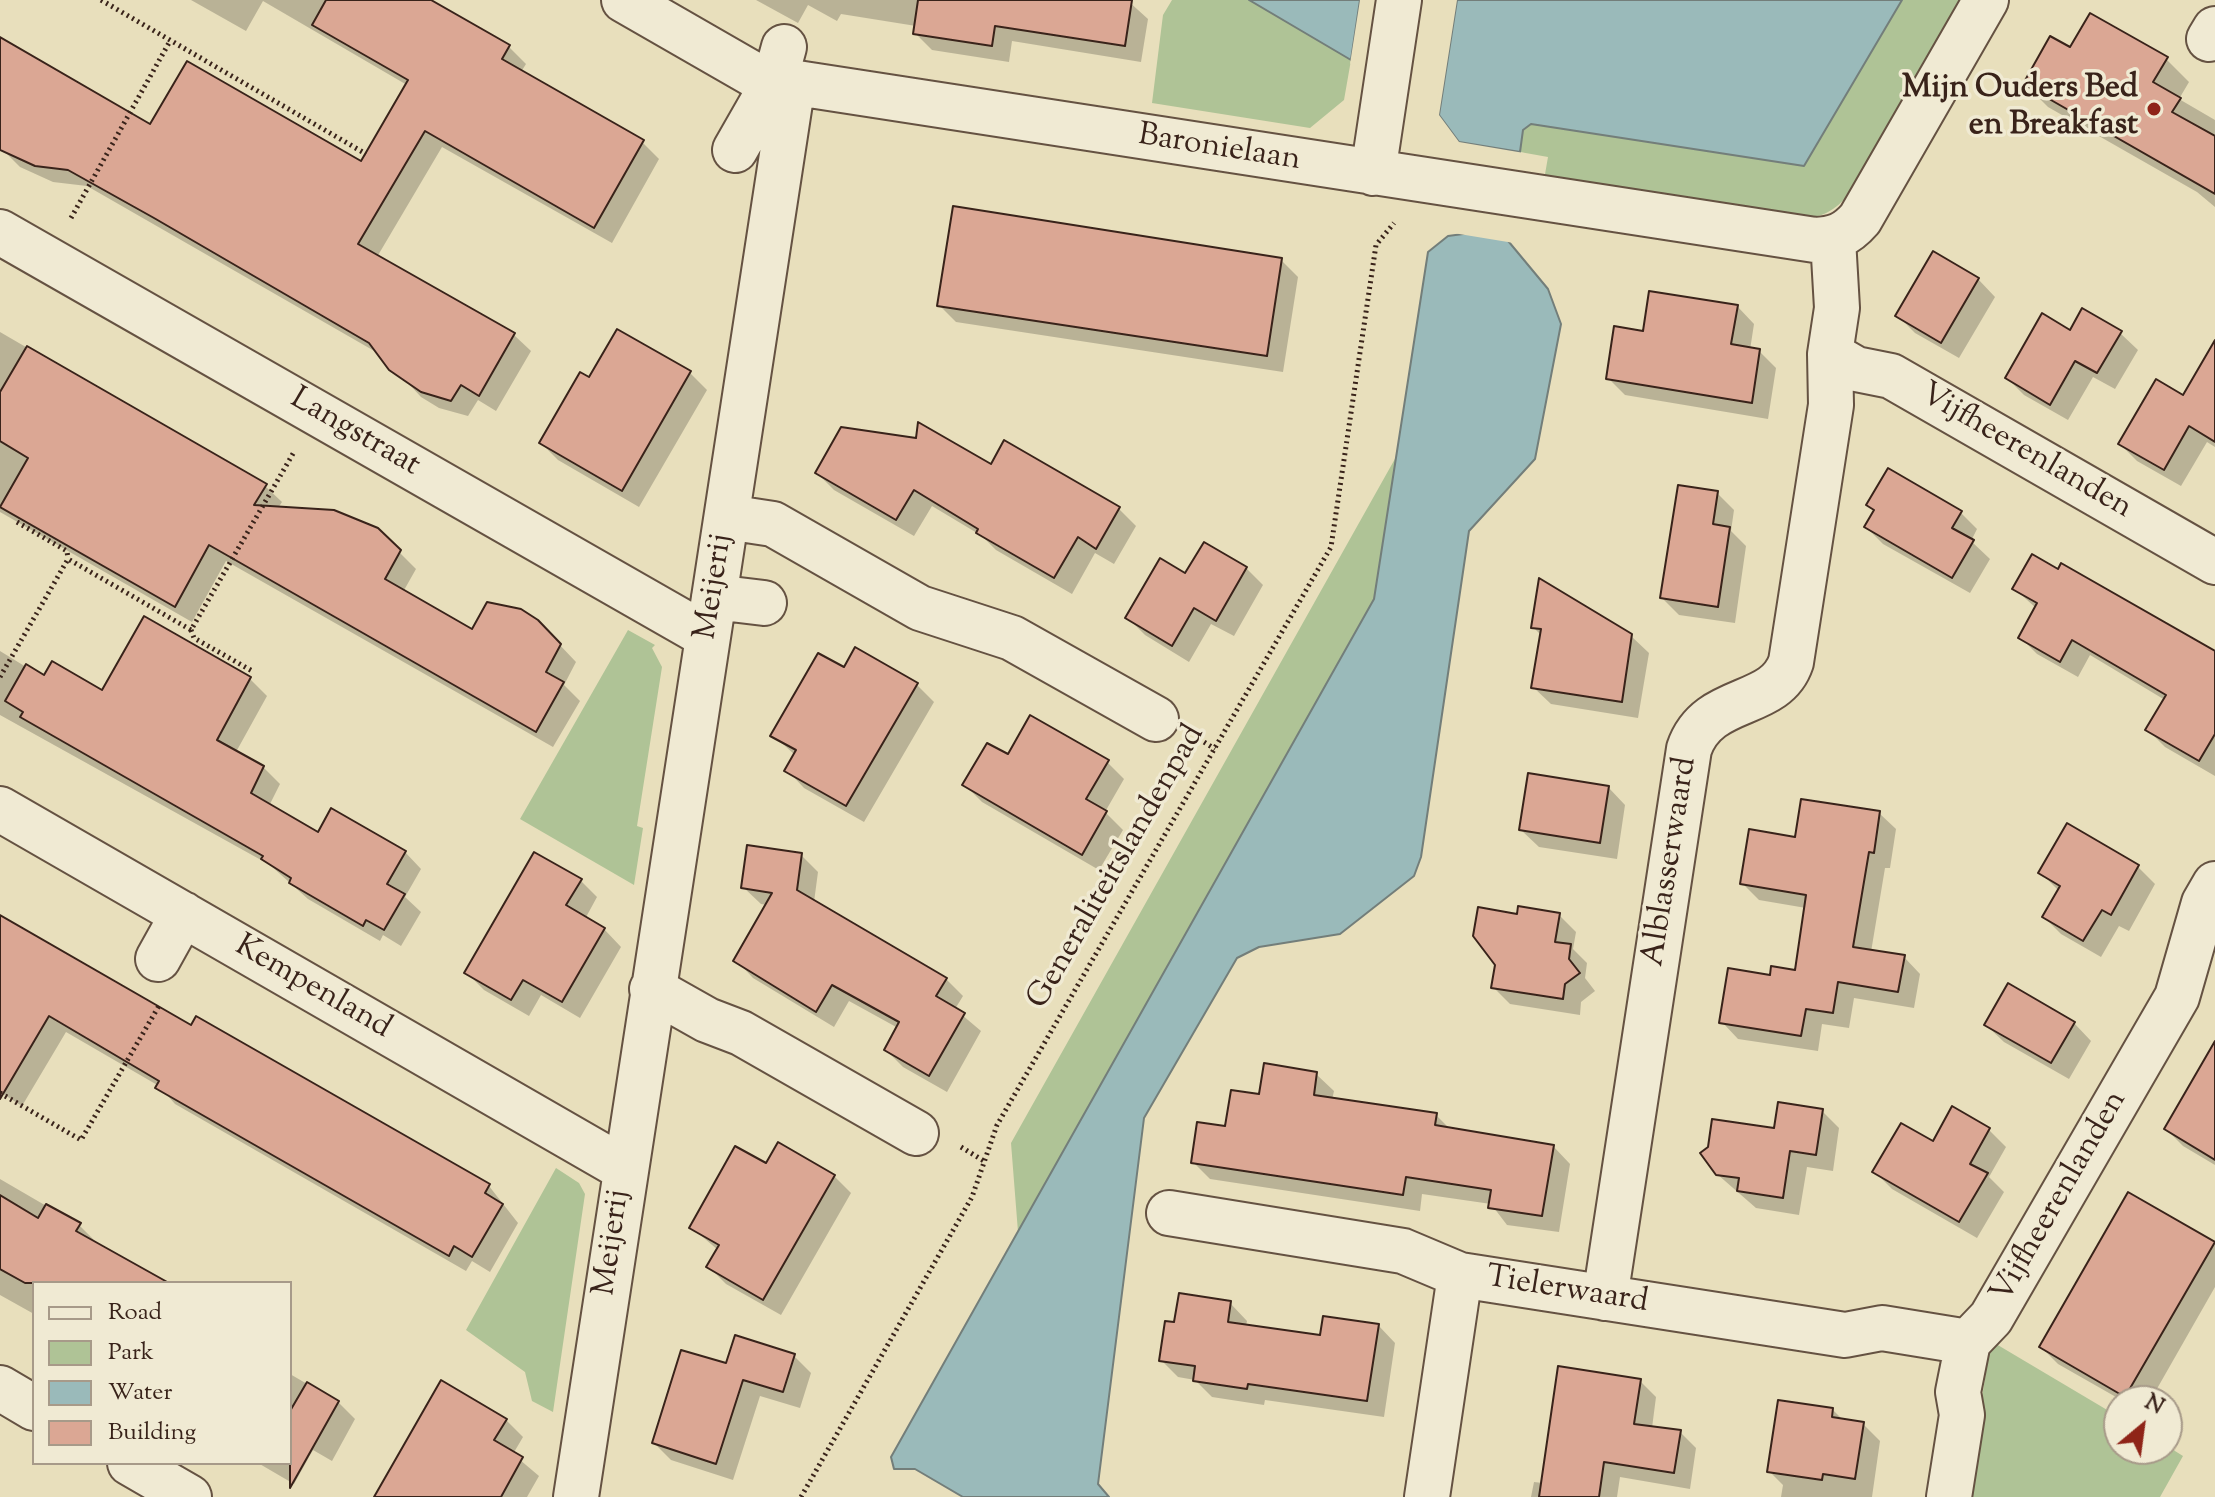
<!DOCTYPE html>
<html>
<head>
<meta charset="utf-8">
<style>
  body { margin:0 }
  #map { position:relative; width:2215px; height:1497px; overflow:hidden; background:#e8dfbc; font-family:"Sorts Mill Goudy",serif }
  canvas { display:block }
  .legend { position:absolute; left:32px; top:1281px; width:260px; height:184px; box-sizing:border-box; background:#f0ead3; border:2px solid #a79a89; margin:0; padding:10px 14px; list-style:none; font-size:24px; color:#39231a }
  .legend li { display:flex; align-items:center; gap:16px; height:40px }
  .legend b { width:40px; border:2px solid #a79a89 }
  .north { position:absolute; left:2103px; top:1385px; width:80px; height:80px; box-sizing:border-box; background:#f0ead3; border:2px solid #a79a89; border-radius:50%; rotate:29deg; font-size:22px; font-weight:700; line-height:32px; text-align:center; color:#39231a }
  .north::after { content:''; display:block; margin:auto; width:28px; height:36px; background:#8f2418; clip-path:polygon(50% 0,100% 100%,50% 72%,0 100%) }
</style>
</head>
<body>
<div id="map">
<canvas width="2215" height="1497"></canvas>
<ul class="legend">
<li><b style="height:10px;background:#f0ead3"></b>Road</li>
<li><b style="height:22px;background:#afc396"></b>Park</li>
<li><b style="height:22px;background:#9ababa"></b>Water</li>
<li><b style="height:22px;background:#dba794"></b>Building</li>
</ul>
<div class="north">N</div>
</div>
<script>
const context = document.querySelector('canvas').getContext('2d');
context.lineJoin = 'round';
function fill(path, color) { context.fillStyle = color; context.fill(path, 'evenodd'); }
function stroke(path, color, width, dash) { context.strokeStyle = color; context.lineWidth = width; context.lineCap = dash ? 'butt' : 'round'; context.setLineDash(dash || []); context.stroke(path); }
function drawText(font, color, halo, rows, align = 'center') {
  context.font = font + ' "Sorts Mill Goudy",serif'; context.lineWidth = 7; context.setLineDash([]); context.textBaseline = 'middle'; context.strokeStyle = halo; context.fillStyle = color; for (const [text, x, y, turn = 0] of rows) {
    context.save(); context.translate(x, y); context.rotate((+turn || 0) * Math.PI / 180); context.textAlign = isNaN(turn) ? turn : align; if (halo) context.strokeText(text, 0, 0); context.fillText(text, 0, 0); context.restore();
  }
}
fill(new Path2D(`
  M1172 0H1249L1351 60 1344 100 1310 128 1152 103 1163 15Z
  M1902 0H1960L1853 188C1841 206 1828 215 1807 219L1544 180 1548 157 1520 152 1523 130 1530 124 1804 166Z
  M1396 457 1374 599 1018 1232 1011 1143Z
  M628 630 655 645 652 648 662 667 637 826 643 828 634 885 520 819Z
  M556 1168 579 1183 585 1194 553 1412 532 1401 525 1372 466 1330Z
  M1991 1341 2119 1417V1449H2167V1446L2183 1456 2160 1497H1966Z`), '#afc396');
const water = new Path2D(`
  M1249 0H1360L1351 60Z
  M1457 0H1902L1804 166 1531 124 1523 130 1520 152 1459 142 1439 115Z
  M1478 232 1504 236 1548 289 1561 324 1535 459 1469 531 1421 857 1414 876 1340 934 1259 947 1237 958 1144 1118 1098 1484 1109 1497H963L915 1469H894L891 1457 1374 599 1428 252 1448 236Z`);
fill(water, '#9ababa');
stroke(water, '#737e7a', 2);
fill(new Path2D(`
  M1360 0H1364L1355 61 1350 64Z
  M1453 0H1457L1439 115 1459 142 1524 153 1521 156 1458 146 1435 115Z
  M1478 228 1505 232 1514 243 1447 232Z`), '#e8dfbc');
fill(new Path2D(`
  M191 0H427L509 47 526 64 521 72 642 142 659 159 612 243 442 147 377 257 514 335 531 351 496 411 478 400 468 416 439 408 421 397 383 356 87 186 53 182 20 167 0 147V46L150 127 362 163 407 85 263 1 246 31Z
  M756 0H1127L1148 19 1141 62 1012 41 1009 62 932 50 915 33 916 26 841 14 837 21 808 5 798 23Z
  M2071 50 2166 59 2189 82 2179 99 2215 120V207L2197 192 2048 107 2025 84Z
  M1281 260 1298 277 1283 372 956 322 939 305Z
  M1978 279 1995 297 1959 358 1915 333 1898 316Z
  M1737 306 1754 324 1750 350 1759 351 1776 368 1768 419 1625 395 1608 378 1644 333Z
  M0 332 265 486 282 502 278 508 377 530 416 569 403 592 472 632 537 621 576 662 564 685 580 701 553 747 226 561 192 622 0 512Z
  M2071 332 2120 333 2138 350 2115 389 2093 377 2068 420 2024 395 2007 378Z
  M690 373 707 390 639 507 558 460 541 443 590 380Z
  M2215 388V447L2207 442 2181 486 2137 461 2120 444 2184 398Z
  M991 467 1119 509 1136 526 1114 564 1095 553 1072 594 996 550 982 536 932 506 914 536 834 490 817 473Z
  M1717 493 1734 510 1731 531 1746 546 1735 623 1679 615 1662 598Z
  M1869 505 1960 512 1977 529 1971 541 1990 559 1970 593 1883 544 1866 527 1875 512Z
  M1246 568 1263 585 1234 636 1211 624 1189 662 1145 635 1128 618 1186 576Z
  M2015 589 2215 653V776L2165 747 2148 730 2165 700 2090 655 2078 677 2037 654 2020 637 2037 609Z
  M144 618 250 679 267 696 236 752 263 767 280 784 269 806 319 835 405 852 421 869 405 897 421 912 401 946 383 935 380 941 308 899 270 865 0 715V651L44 678 103 693Z
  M1533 627 1631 636 1649 653 1638 718 1551 704 1533 687 1542 636Z
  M845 670 916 684 934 702 864 822 804 788 787 770 795 755 773 735Z
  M1008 757 1107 762 1124 779 1105 812 1123 830 1099 870 982 802 965 785Z
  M1608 787 1625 805 1617 859 1539 847 1521 830Z
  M1879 813 1896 829 1890 868H1885L1871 952 1904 957 1920 974 1914 1008 1854 998 1849 1028 1822 1024 1818 1051 1738 1039 1722 1022 1772 978 1796 972 1806 908 1759 900 1743 884 1797 839Z
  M2068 826 2138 867 2155 884 2129 931 2119 926 2101 957 2061 934 2044 917 2058 890 2041 873Z
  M801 855 818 872 814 902 946 979 963 996 955 1009 981 1031 947 1092 903 1067 886 1050 898 1028 849 1001 834 1027 753 978 736 960 767 905 761 904 743 887Z
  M580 880 597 897 585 919 604 929 621 947 580 1018 541 995 529 1016 484 990 467 973Z
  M1559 915 1576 932 1573 949 1587 963 1585 978 1595 991 1581 1002 1580 1015 1510 1004 1493 987 1497 964 1518 916Z
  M0 917 192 1028 197 1019 489 1186 518 1223 490 1272 472 1261 466 1271 175 1104 159 1086 66 1032 22 1106 0 1092Z
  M2074 1023 2091 1041 2069 1079 2004 1042 1986 1025Z
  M2215 1045V1165L2183 1146 2166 1129Z
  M1316 1074 1334 1091 1332 1100 1436 1115 1451 1130 1553 1146 1570 1164 1559 1232 1507 1225 1491 1204 1422 1194 1420 1211 1210 1179 1193 1162 1261 1096Z
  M1953 1109 1989 1130 2006 1147 1989 1177 2004 1192 1977 1238 1892 1189 1875 1172 1933 1144Z
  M1822 1111 1839 1128 1833 1171 1807 1167 1799 1215 1756 1208 1717 1174 1776 1130Z
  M767 1166 834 1176 851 1193 781 1315 726 1284 709 1267 718 1250 691 1227Z
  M0 1179 79 1225 96 1242 95 1244 163 1283H34V1314L0 1295Z
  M2129 1195 2215 1243V1287L2150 1401H2123L2058 1364 2041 1347Z
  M1230 1303 1247 1321 1246 1326 1321 1337 1378 1325 1395 1343 1384 1417 1265 1400 1264 1405 1212 1397 1195 1380 1178 1377 1161 1360 1176 1324Z
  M794 1356 811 1373 800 1408 760 1396 733 1480 671 1460 654 1443 728 1366Z
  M290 1374 338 1402 355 1419 332 1461 313 1450 294 1484 258 1463H290Z
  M1640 1381 1656 1397 1652 1428 1680 1432 1696 1448 1690 1489 1620 1477 1617 1497H1531L1534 1482 1543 1483Z
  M1833 1410 1844 1421 1863 1424 1880 1441 1872 1497H1781L1783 1485 1770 1472Z
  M506 1420 523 1437 513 1454 539 1476 527 1497H376Z`), '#0003');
const building = new Path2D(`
  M326 0H431L510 45 502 59 644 140 594 228 425 131 358 244 515 333 479 396 461 385 451 401 421 392 389 370 369 343 154 218 68 170 35 166 0 150V37L150 124 187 61 361 161 408 80 312 25Z
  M918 0H1132L1125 46 995 26 992 46 913 34Z
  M2090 13 2168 57 2153 82 2181 98 2172 112 2215 136V194L2023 84 2050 36 2070 47Z
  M953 206 1282 258 1267 356 937 306Z
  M1933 251 1979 278 1941 343 1895 316Z
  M1649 291 1738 305 1731 344 1760 349 1752 403 1606 379 1614 326 1643 331Z
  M2082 308 2122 331 2097 373 2075 361 2050 405 2005 378 2042 313 2070 330Z
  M617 329 691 371 622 491 539 443 580 372 589 377Z
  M2215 340V442L2189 426 2164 470 2118 444 2156 379 2183 395Z
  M27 346 267 484 254 505 334 510 378 528 401 550 385 579 472 629 487 602 521 609 538 620 561 644 546 672 564 682 536 732 209 545 175 607 0 507 28 458 0 441V392Z
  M918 422 991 464 1004 440 1120 507 1096 549 1078 537 1054 578 976 533 978 529 914 490 896 520 815 473 841 427 916 438Z
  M1888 468 1962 511 1952 528 1974 540 1952 578 1864 527 1874 510 1866 505Z
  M1678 485 1718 491 1713 524 1730 527 1718 607 1660 598Z
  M1204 542 1247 567 1216 621 1194 608 1172 646 1125 618 1160 558 1185 573Z
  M2032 554 2058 569 2061 563 2215 651V734L2199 761 2145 730 2166 695 2072 640 2060 662 2018 638 2037 603 2012 589Z
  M1539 578 1632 634 1622 702 1531 688 1541 629 1531 628Z
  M144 616 251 677 217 740 264 766 251 793 318 832 331 808 406 851 387 884 405 894 384 930 366 920 363 926 289 883 291 878 261 859 263 856 20 717 23 712 5 701 26 664 44 675 52 661 102 690Z
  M855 647 918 683 846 806 784 771 796 750 770 736 818 653 844 667Z
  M1030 715 1109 760 1086 799 1107 811 1082 855 962 785 987 743 1008 754Z
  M1528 773 1609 786 1600 843 1519 830Z
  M1801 799 1880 811 1874 853 1869 852 1853 947 1905 955 1898 992 1838 982 1833 1013 1806 1009 1801 1036 1719 1023 1728 968 1770 975 1771 966 1795 970 1806 895 1740 884 1749 829 1795 837Z
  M2067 823 2139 865 2111 915 2102 910 2083 941 2042 917 2060 886 2038 873Z
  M747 845 802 853 797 890 947 978 936 996 965 1013 929 1076 884 1050 899 1022 832 985 816 1012 733 961 772 893 741 888Z
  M534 852 582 879 566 905 605 928 562 1002 523 980 511 1000 464 973Z
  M1518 906 1560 913 1555 942 1571 944 1569 959 1580 973 1565 984 1563 999 1491 988 1495 965 1473 936 1478 907 1517 914Z
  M0 915 191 1025 196 1016 490 1184 485 1193 503 1204 472 1257 454 1246 449 1256 155 1088 159 1081 49 1016 0 1099Z
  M2008 983 2075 1022 2051 1063 1984 1025Z
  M2215 1041V1160L2164 1129Z
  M1264 1063 1317 1072 1314 1095 1437 1113 1435 1125 1554 1145 1542 1216 1488 1208 1491 1190 1406 1177 1403 1195 1191 1163 1197 1122 1225 1126 1231 1090 1259 1094Z
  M1778 1102 1823 1109 1816 1155 1790 1151 1783 1198 1737 1191 1739 1178 1716 1175 1700 1153 1708 1147 1712 1119 1774 1128Z
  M1952 1106 1990 1128 1970 1164 1988 1173 1959 1222 1872 1172 1901 1123 1933 1141Z
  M778 1142 835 1175 763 1300 706 1267 719 1245 689 1228 735 1146 766 1163Z
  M2128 1192 2215 1242 2125 1397 2039 1347Z
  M0 1195 38 1218 46 1204 81 1223 76 1231 169 1283H25L0 1269Z
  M1179 1293 1231 1301 1228 1322 1320 1335 1323 1316 1379 1324 1367 1401 1248 1384 1247 1389 1193 1381 1195 1366 1159 1361 1165 1321 1174 1322Z
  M735 1335 795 1354 783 1392 743 1380 716 1464 652 1443 681 1350 726 1363Z
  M1558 1366 1641 1379 1634 1424 1681 1430 1674 1473 1604 1462 1599 1497H1539Z
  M441 1380 507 1419 494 1440 523 1457 501 1497H374Z
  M307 1382 339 1401 290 1488V1411Z
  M1778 1400 1833 1408 1832 1417 1864 1422 1855 1479 1823 1474 1822 1480 1767 1472Z`);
fill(building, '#dba794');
stroke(building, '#39231a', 2);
const minor = new Path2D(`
  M624 0 758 77 1815 240C1835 239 1846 235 1860 219L1986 0
  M2209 39 2215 29
  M735 150 775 80 784 47
  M1373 173 1399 0
  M0 232 707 636
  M1830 354 1856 369 1891 376 2215 562
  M727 517 773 524 920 608 1012 638 1156 719
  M714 597 764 603
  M0 809 625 1169
  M158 959 183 914
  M652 989 707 1020 741 1033 916 1133
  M1169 1213 1403 1251 1460 1275 1845 1335 1882 1328 1968 1342
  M1605 1298 1689 749C1708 693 1775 710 1791 662L1831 405 1830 354 1837 308 1833 239
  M0 1388 34 1408
  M130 1463 189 1497
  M576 1497 793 83
  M1427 1497 1460 1275
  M1949 1497 1962 1415 1958 1392 1968 1342 1991 1318 2177 997 2204 903 2215 884`);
stroke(minor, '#655242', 48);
stroke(new Path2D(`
  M101 0 366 154
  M71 218 170 41
  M17 522 67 551 68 559
  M191 630 194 638 254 672
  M0 677 68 559 191 630 294 452
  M1199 739 1215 749
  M0 1093 81 1140 160 1004
  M961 1147 984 1161
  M801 1497 972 1197 997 1125 1331 547 1376 245 1394 223`), '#39231a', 5, [2, 4]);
stroke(minor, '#f0ead3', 44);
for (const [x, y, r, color] of [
  [2154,109,8,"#8f2418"]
]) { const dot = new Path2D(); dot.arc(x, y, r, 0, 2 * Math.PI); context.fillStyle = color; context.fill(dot); stroke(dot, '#f0ead3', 3); }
drawText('bold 32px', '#39231a', '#f0ead3', [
  ["Mijn Ouders Bed",2138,91],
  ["en Breakfast",2138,128]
], 'right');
drawText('32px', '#39231a', '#f0ead3', [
  ["Baronielaan",1219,150,9],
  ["Langstraat",354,434,30],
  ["Vijfheerenlanden",2025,453,30],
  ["Meijerij",716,587,-81],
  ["Alblasserwaard",1672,862,-81],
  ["Generaliteitslandenpad",1118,868,-60],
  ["Kempenland",312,989,30],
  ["Vijfheerenlanden",2061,1198,-60],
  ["Meijerij",614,1243,-82],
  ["Tielerwaard",1567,1292,9]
]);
</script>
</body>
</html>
